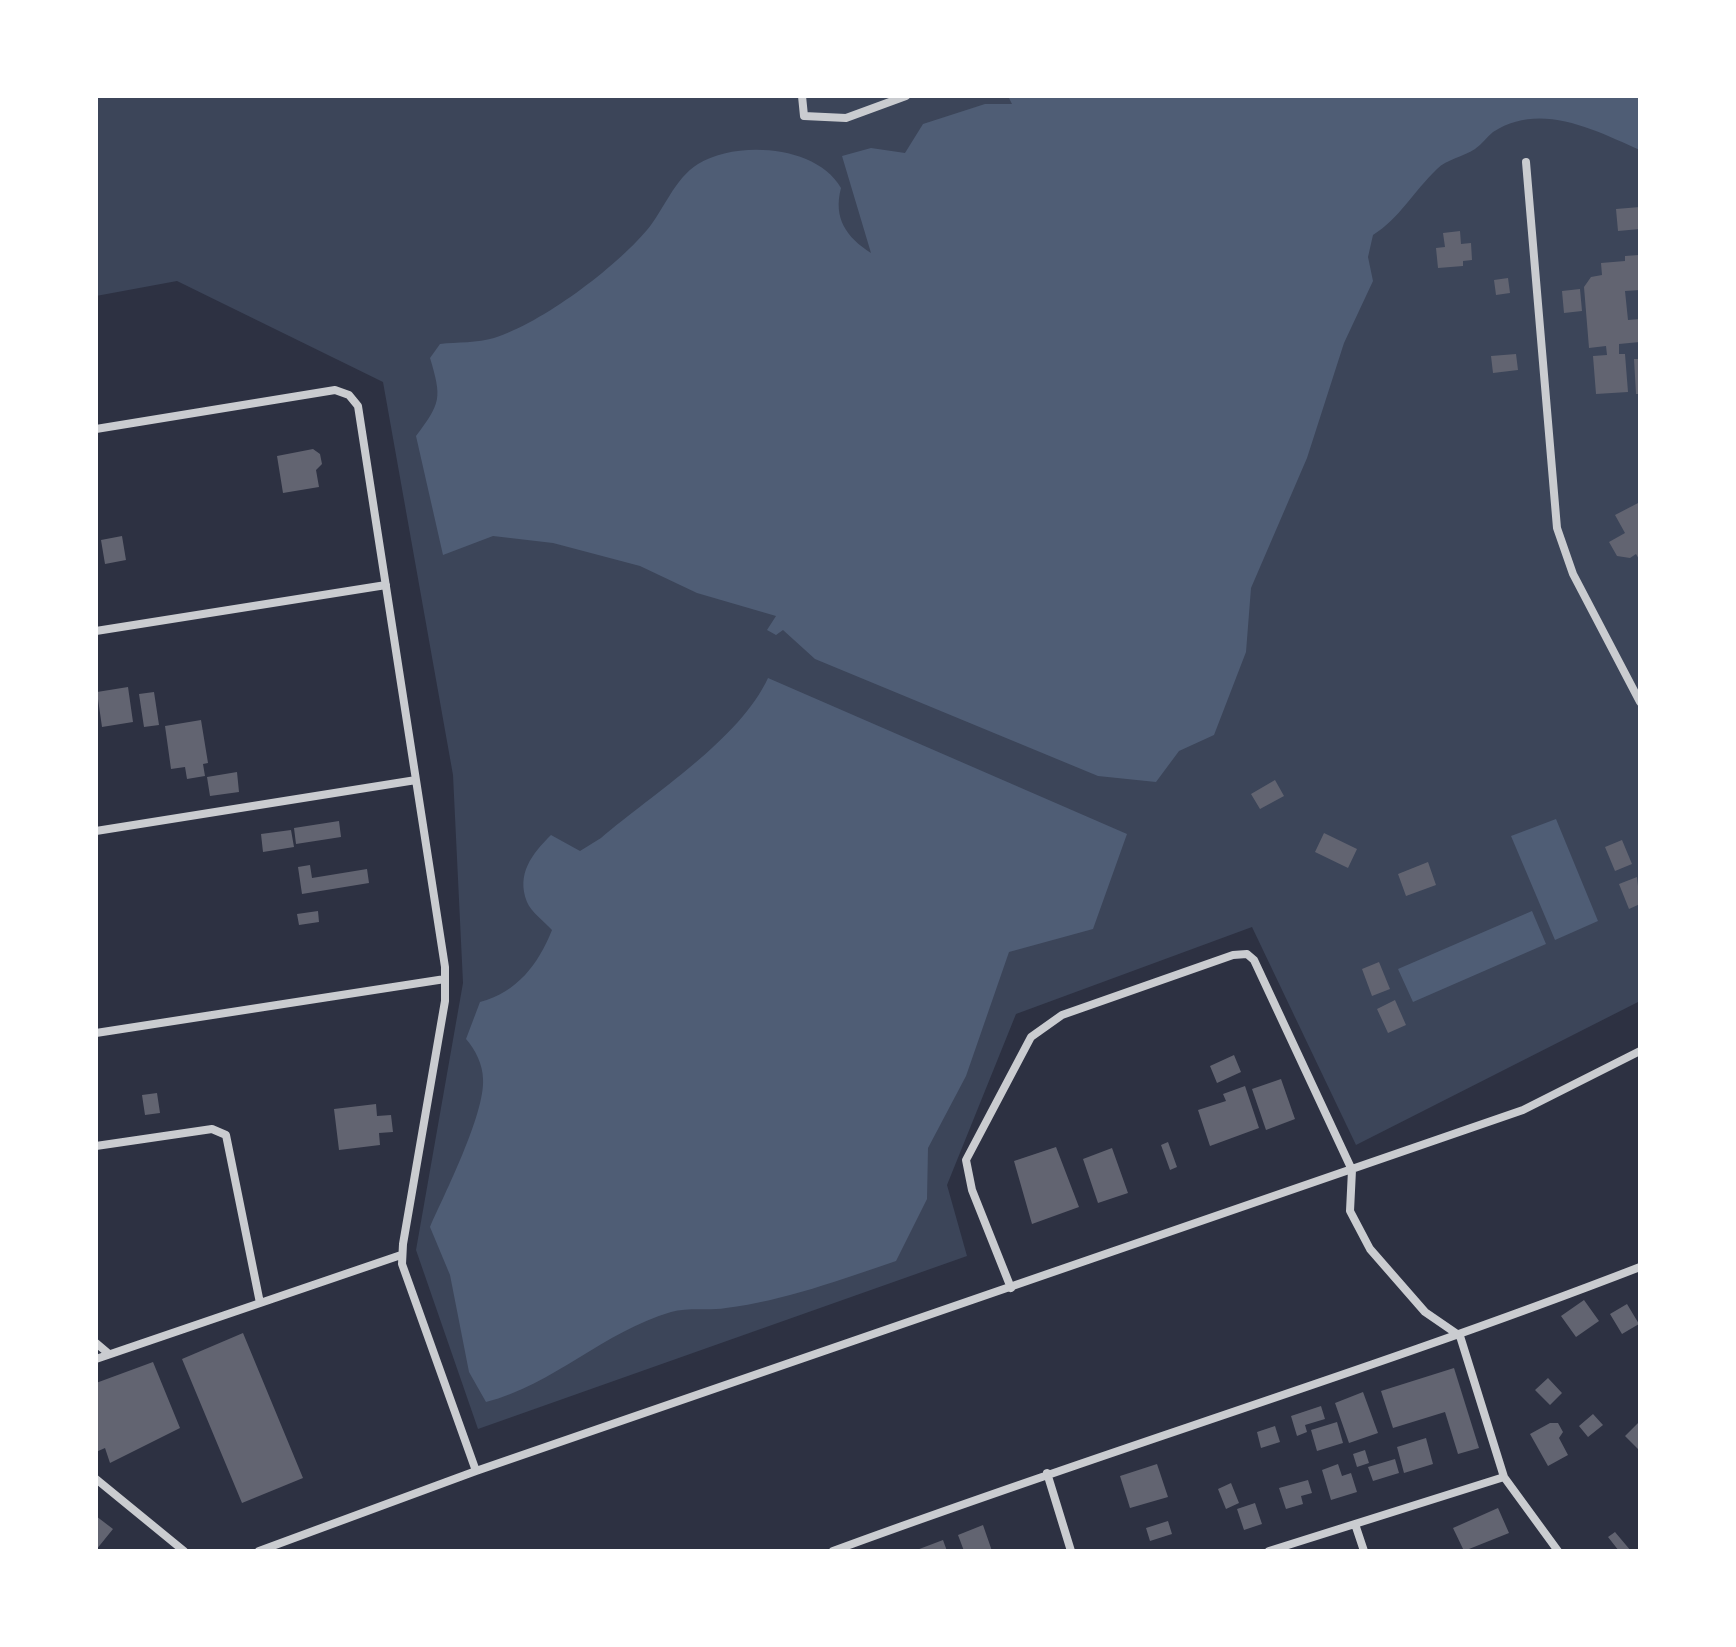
<!DOCTYPE html>
<html>
<head>
<meta charset="utf-8">
<style>
  body { margin:0 }
  #map { position:relative; width:1736px; height:1647px; overflow:hidden; background:#2d3142; font-family:"Fira Sans",sans-serif }
  canvas { display:block }
  .frame { position:absolute; inset:0; border:98px solid #fff; pointer-events:none }
</style>
</head>
<body>
<div id="map">
<canvas width="1736" height="1647"></canvas>
<div class="frame"></div>
</div>
<script>
const context = document.querySelector('canvas').getContext('2d');
context.lineJoin = 'round';
function fill(path, color) { context.fillStyle = color; context.fill(path, 'evenodd'); }
function stroke(path, color, width, dash) { context.strokeStyle = color; context.lineWidth = width; context.lineCap = dash ? 'butt' : 'round'; context.setLineDash(dash || []); context.stroke(path); }
fill(new Path2D(`
  M96 96H1640V1001L1356 1145 1252 927 1016 1014 947 1185 967 1256 478 1429 416 1250 463 983 453 775 383 382 177 281 96 296Z`), '#3c4559');
fill(new Path2D(`
  M1008 96H1640V150C1595 130 1540 101 1493 132 1487 137 1482 144 1475 149 1463 157 1447 159 1437 169 1414 191 1399 219 1373 235L1368 257 1373 281 1344 343 1307 458 1251 588 1246 652 1214 735 1179 751 1156 782 1098 776 815 659 783 630 776 635 767 630 776 616 697 593 640 566 553 543 493 536 443 555 416 436C441 403 442 398 430 358L440 344C457 342 478 343 494 338 542 323 615 268 647 230 664 210 674 179 698 164 736 140 817 145 841 188 833 218 846 237 871 253L842 156 871 148 905 153 923 124 985 104H1012Z
  M768 678 1127 834 1093 929 1009 952 966 1076 928 1148 927 1199 896 1261C842 1279 784 1301 726 1308 709 1311 688 1307 671 1312 605 1331 553 1385 486 1402L469 1372 450 1275 430 1227C445 1193 485 1114 483 1079 483 1065 475 1049 466 1039L480 1002C517 992 538 965 552 930 545 922 531 912 527 902 516 874 532 854 551 835L580 851 601 838C654 793 740 739 768 678Z
  M1556 819 1598 921 1555 940 1511 836Z
  M1532 911 1546 944 1413 1002 1398 969Z`), '#4f5d75');
fill(new Path2D(`
  M1640 207V229L1618 231 1616 209Z
  M1460 231 1461 244 1471 243 1472 260 1463 261V266L1438 268 1436 248 1445 247 1443 233Z
  M1639 255 1640 290 1625 291 1628 320 1640 319V342L1619 344V354H1625L1628 392 1596 394 1593 356 1607 355 1606 346 1589 348 1584 287 1591 277 1602 275 1601 263 1625 261V256Z
  M1508 278 1510 293 1496 295 1494 280Z
  M1580 289 1582 311 1564 313 1562 291Z
  M1516 354 1518 370 1493 373 1491 356Z
  M1634 359H1640V394H1636Z
  M313 449 320 454 322 464 316 470 319 487 283 493 277 456Z
  M1640 502V561L1636 554 1630 558 1617 556 1609 542 1625 533 1615 515Z
  M122 536 126 560 105 564 101 540Z
  M128 687 133 722 102 727 97 692Z
  M154 692 159 725 144 727 139 694Z
  M201 720 208 763 203 764 205 776 187 779 185 767 171 769 165 726Z
  M237 772 239 792 210 796 207 777Z
  M1275 780 1284 796 1260 809 1251 794Z
  M339 821 341 837 296 844 294 828Z
  M291 830 294 847 263 852 261 834Z
  M1324 833 1357 849 1348 868 1315 852Z
  M1622 840 1632 864 1615 871 1605 847Z
  M1428 862 1436 885 1406 896 1398 874Z
  M310 865 312 878 367 869 369 883 302 894 298 867Z
  M1637 877 1640 904 1629 909 1619 884Z
  M318 911 319 922 299 925 297 914Z
  M1379 962 1390 989 1372 996 1362 969Z
  M1395 1000 1406 1025 1388 1033 1377 1009Z
  M1234 1055 1241 1072 1217 1083 1210 1066Z
  M1281 1079 1295 1119 1266 1130 1252 1089Z
  M1245 1086 1259 1128 1210 1146 1198 1110 1226 1101 1223 1094Z
  M157 1093 160 1113 145 1115 142 1095Z
  M376 1104 377 1116 391 1115 393 1132 379 1133 380 1145 339 1150 334 1109Z
  M1168 1142 1177 1167 1170 1170 1161 1145Z
  M1056 1147 1079 1207 1032 1224 1014 1161Z
  M1112 1148 1128 1193 1098 1203 1083 1159Z
  M1584 1300 1599 1321 1576 1337 1561 1316Z
  M1627 1304 1639 1324 1622 1334 1610 1314Z
  M243 1333 303 1478 242 1503 182 1359Z
  M153 1362 180 1428 110 1463 105 1448 96 1452V1383Z
  M1454 1368 1479 1448 1458 1454 1445 1412 1393 1428 1381 1391Z
  M1548 1378 1562 1393 1550 1405 1535 1390Z
  M1363 1392 1378 1433 1349 1443 1335 1403Z
  M1321 1406 1325 1419 1305 1425 1307 1432 1297 1436 1291 1416Z
  M1593 1414 1603 1425 1588 1437 1579 1426Z
  M1640 1421V1451L1625 1436Z
  M1337 1422 1343 1443 1317 1451 1311 1430Z
  M1550 1423H1558L1563 1432 1559 1438 1568 1455 1548 1466 1530 1434Z
  M1275 1426 1280 1442 1261 1448 1257 1432Z
  M1426 1438 1433 1464 1404 1473 1397 1447Z
  M1365 1450 1369 1463 1357 1467 1353 1454Z
  M1395 1459 1399 1473 1373 1481 1368 1467Z
  M1157 1464 1168 1497 1130 1508 1120 1476Z
  M1338 1464 1342 1476 1351 1473 1357 1492 1331 1500 1322 1470Z
  M1308 1480 1312 1493 1301 1496 1303 1504 1286 1509 1279 1488Z
  M1231 1483 1239 1503 1226 1509 1218 1489Z
  M1255 1503 1262 1524 1244 1530 1237 1509Z
  M1498 1508 1509 1533 1464 1551 1453 1528Z
  M96 1516 113 1529 96 1550Z
  M1168 1521 1172 1534 1150 1541 1146 1528Z
  M983 1525 992 1551H964L958 1535Z
  M1615 1532 1631 1551H1619L1608 1537Z
  M943 1540 947 1551H914Z`), '#626471');
stroke(new Path2D(`
  M802 96 804 116 846 118 906 96
  M1526 162 1557 528 1573 574 1640 702
  M96 429 335 390 349 395 358 406 445 967V1001L403 1244 402 1264 476 1471
  M96 631 386 585
  M96 831 416 780
  M96 1033 445 979
  M96 1146 212 1129 226 1135 260 1303
  M1011 1288 972 1190 966 1160 1031 1037 1062 1015 1233 955 1247 954 1254 960 1352 1170 1350 1211 1370 1249 1425 1312 1460 1336 1504 1477 1558 1551
  M96 1343 109 1354
  M96 1359 401 1255
  M1047 1473 1071 1551
  M96 1479 184 1551
  M1355 1524 1364 1551
  M259 1551 476 1471 1523 1110 1640 1051
  M833 1551C1101 1452 1374 1370 1640 1267
  M1269 1551 1504 1477`), '#caccd0', 8);
</script>
</body>
</html>
